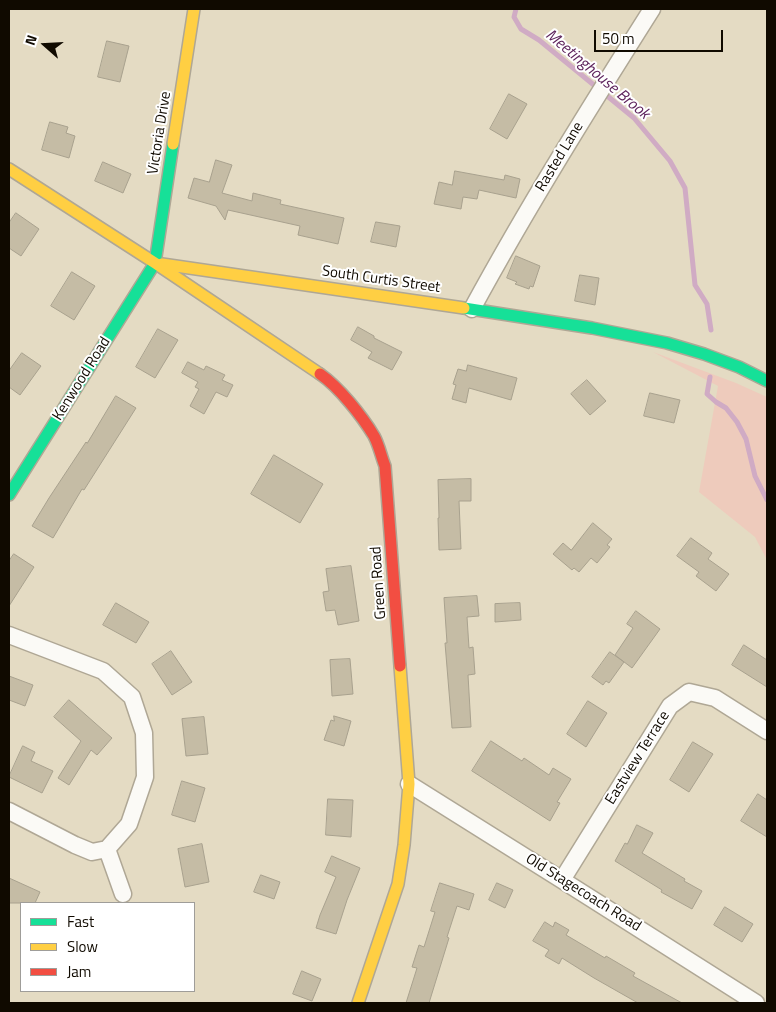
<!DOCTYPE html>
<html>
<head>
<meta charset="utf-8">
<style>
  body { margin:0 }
  #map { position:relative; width:776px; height:1012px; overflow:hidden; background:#e4dbc3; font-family:"Titillium Web",sans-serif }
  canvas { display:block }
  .frame { position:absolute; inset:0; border:10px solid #100a00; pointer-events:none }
  .legend { position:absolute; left:20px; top:902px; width:175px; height:90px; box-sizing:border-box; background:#fff; border:1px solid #9f9d99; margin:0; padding:6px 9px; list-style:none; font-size:15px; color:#100a00 }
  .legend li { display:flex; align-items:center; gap:10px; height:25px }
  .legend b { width:25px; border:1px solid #9f9d99 }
  .north { position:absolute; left:20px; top:20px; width:50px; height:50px; -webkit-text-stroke:4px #fff; paint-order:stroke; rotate:289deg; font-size:14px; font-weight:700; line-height:20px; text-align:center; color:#100a00 }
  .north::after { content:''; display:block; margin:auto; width:18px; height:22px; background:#100a00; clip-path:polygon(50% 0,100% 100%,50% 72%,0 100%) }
  .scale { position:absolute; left:594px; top:30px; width:129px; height:22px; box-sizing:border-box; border:2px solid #100a00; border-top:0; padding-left:6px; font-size:15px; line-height:18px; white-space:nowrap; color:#100a00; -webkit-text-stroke:4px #fff; paint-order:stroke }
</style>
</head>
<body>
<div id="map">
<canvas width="776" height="1012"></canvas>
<div class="frame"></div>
<ul class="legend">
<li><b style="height:6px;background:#16e098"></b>Fast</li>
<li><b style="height:6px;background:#ffcf43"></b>Slow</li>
<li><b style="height:6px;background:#f24e42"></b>Jam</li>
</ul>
<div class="north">N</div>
<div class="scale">50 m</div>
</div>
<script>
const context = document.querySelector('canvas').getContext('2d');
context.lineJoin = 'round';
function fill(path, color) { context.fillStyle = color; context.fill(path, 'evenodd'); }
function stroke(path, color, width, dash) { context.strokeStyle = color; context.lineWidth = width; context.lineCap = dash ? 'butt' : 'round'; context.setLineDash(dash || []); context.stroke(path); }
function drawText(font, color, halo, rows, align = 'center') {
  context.font = font + ' "Titillium Web",sans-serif'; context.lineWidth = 4; context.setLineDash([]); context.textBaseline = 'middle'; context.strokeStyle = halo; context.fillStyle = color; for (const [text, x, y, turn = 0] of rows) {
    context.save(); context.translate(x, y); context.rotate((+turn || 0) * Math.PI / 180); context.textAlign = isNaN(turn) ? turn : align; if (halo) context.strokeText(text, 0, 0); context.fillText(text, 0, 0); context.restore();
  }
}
fill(new Path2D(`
  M653 352 736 383 767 397V560L755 537 699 492 718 386Z`), '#eecbbc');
stroke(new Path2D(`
  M516 9 514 17 521 29 539 40 634 118 670 161 685 188 695 285 707 304 711 330
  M710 377 707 394 716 402 726 408 737 422 746 439 755 476 767 500`), '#d0abc4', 5);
const building = new Path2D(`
  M107 41 129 46 120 82 98 77Z
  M509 94 527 104 507 139 490 129Z
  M50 122 68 127 66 133 75 136 69 158 42 150Z
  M216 160 232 165 222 193 252 201 253 193 281 200 280 204 344 218 338 244 298 235 300 226 228 210 225 220 216 206 188 198 194 178 209 182Z
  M103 162 131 174 123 193 95 181Z
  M455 171 504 180 505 175 520 179 516 198 479 190 477 199 463 197 461 209 434 204 439 182 452 185Z
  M16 213 39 229 21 256 9 248V223Z
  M376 222 400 226 396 247 371 242Z
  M516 256 540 266 533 287 530 286 529 289 515 284 517 282 507 278Z
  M72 272 95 286 74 320 51 306Z
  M580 275 599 278 595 305 575 301Z
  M358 327 374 336V338L402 352 392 370 368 358 372 352 351 340Z
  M158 329 178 340 155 378 136 367Z
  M22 353 41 366 20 395 9 387V371Z
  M188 362 204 370 206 366 225 375 222 380 233 385 227 397 216 392 204 414 190 406 199 389 195 387 198 382 182 373Z
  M468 365 517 378 511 400 469 388 466 403 452 399 456 385 453 384 458 369 466 371Z
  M587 380 606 401 590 415 571 394Z
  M650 393 680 400 674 423 644 416Z
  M116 396 136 408 84 490 82 489 53 538 32 526 49 498 86 442 87 443Z
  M274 455 323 484 300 523 251 494Z
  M471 479V501H459L461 549 439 550 438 518H439L438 480Z
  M593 523 612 539 607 545 610 547 597 563 591 558 579 572 574 568 572 570 553 554 563 543 571 550Z
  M691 538 712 553 708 559 729 574 716 591 696 576 699 572 677 556Z
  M14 554 34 567 9 606V561Z
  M351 566 359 621 338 625 335 610 326 611 323 592 329 591 326 569Z
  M477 596 479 616 467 617 469 648 473 647 475 674 468 675 471 727 452 728 445 643H447L444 598Z
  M116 603 149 622 136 643 103 625Z
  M520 603 521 620 495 622V604Z
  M636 611 660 629 632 668 615 655 633 628 627 624Z
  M744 645 767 660V687L732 665Z
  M171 651 192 682 172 695 152 664Z
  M610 652 624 662 609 683 606 681 603 685 592 677Z
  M350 659 353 694 332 696 330 660Z
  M9 676 33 685 25 706 9 700Z
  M69 700 112 738 97 755 91 750 69 785 58 778 81 741 54 717Z
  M588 701 607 713 586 747 567 734Z
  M334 716 351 721 344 746 324 740 331 720 334 721Z
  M204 717 208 754 186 756 182 719Z
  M491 741 522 761 524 758 549 775 553 768 571 779 557 802 560 803 550 821 472 771Z
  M693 742 713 754 689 792 670 780Z
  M23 746 35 752 31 761 53 771 42 793 9 777Z
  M182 781 205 788 195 822 172 815Z
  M758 794 767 800V837L741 821Z
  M328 799 353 800 351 837 326 835Z
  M637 825 653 833 642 853 685 879 684 881 702 891 692 909 661 892 662 890 615 861 625 843 627 844Z
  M202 844 209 882 185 887 178 849Z
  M332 856 360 868 347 900 336 934 316 928 320 915 336 877 325 872Z
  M261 875 280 882 274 899 254 892Z
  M9 878 40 892 35 903H9Z
  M440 883 474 894 469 910 457 906 447 937 449 938 429 1003H406L417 968 412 967 419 945 424 947 435 912 431 911Z
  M497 883 513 890 505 908 489 900Z
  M725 907 753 924 742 942 714 925Z
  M545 922 553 927 555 922 569 930 566 935 605 958 606 956 635 973 633 976 682 1003H638L594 978 562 958 559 964 545 956 549 950 533 941Z
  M302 971 321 979 312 1001 293 994Z`);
fill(building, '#c5bca5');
stroke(building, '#a8a18e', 1);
const street = new Path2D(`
  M472 309C528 206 590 107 652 9
  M9 635 103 671 132 697 144 733 145 777 129 824 107 849 123 894
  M409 784 562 880 756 1003
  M9 811 75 845 92 852 107 849
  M562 880 670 706 689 692 715 698 767 731`);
const fast = new Path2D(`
  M464 308 592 328 667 343 704 354 739 367 767 381
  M9 495 155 263 173 144`);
const slow = new Path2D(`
  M173 144 194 9
  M9 169 155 263 320 374
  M162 264 464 308
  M358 1003 398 884 404 845 409 784 400 666`);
const jam = new Path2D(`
  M320 374C339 387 362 416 374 436 379 445 381 456 385 466L400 666`);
stroke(street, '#afa795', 19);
stroke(fast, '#afa795', 14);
stroke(slow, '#afa795', 14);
stroke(jam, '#afa795', 14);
stroke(street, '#fbfaf6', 16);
stroke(fast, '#16e098', 11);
stroke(slow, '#ffcf43', 11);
stroke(jam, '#f24e42', 11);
drawText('15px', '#100a00', '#fff', [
  ["Victoria Drive",160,133,-81],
  ["Rasted Lane",560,157,-59],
  ["South Curtis Street",381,280,8],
  ["Kenwood Road",82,379,-58],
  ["Green Road",379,583,-94],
  ["Eastview Terrace",638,758,-58],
  ["Old Stagecoach Road",583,893,32]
]);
drawText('italic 16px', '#5d235c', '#fff', [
  ["Meetinghouse Brook",597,75,40]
]);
</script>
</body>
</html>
